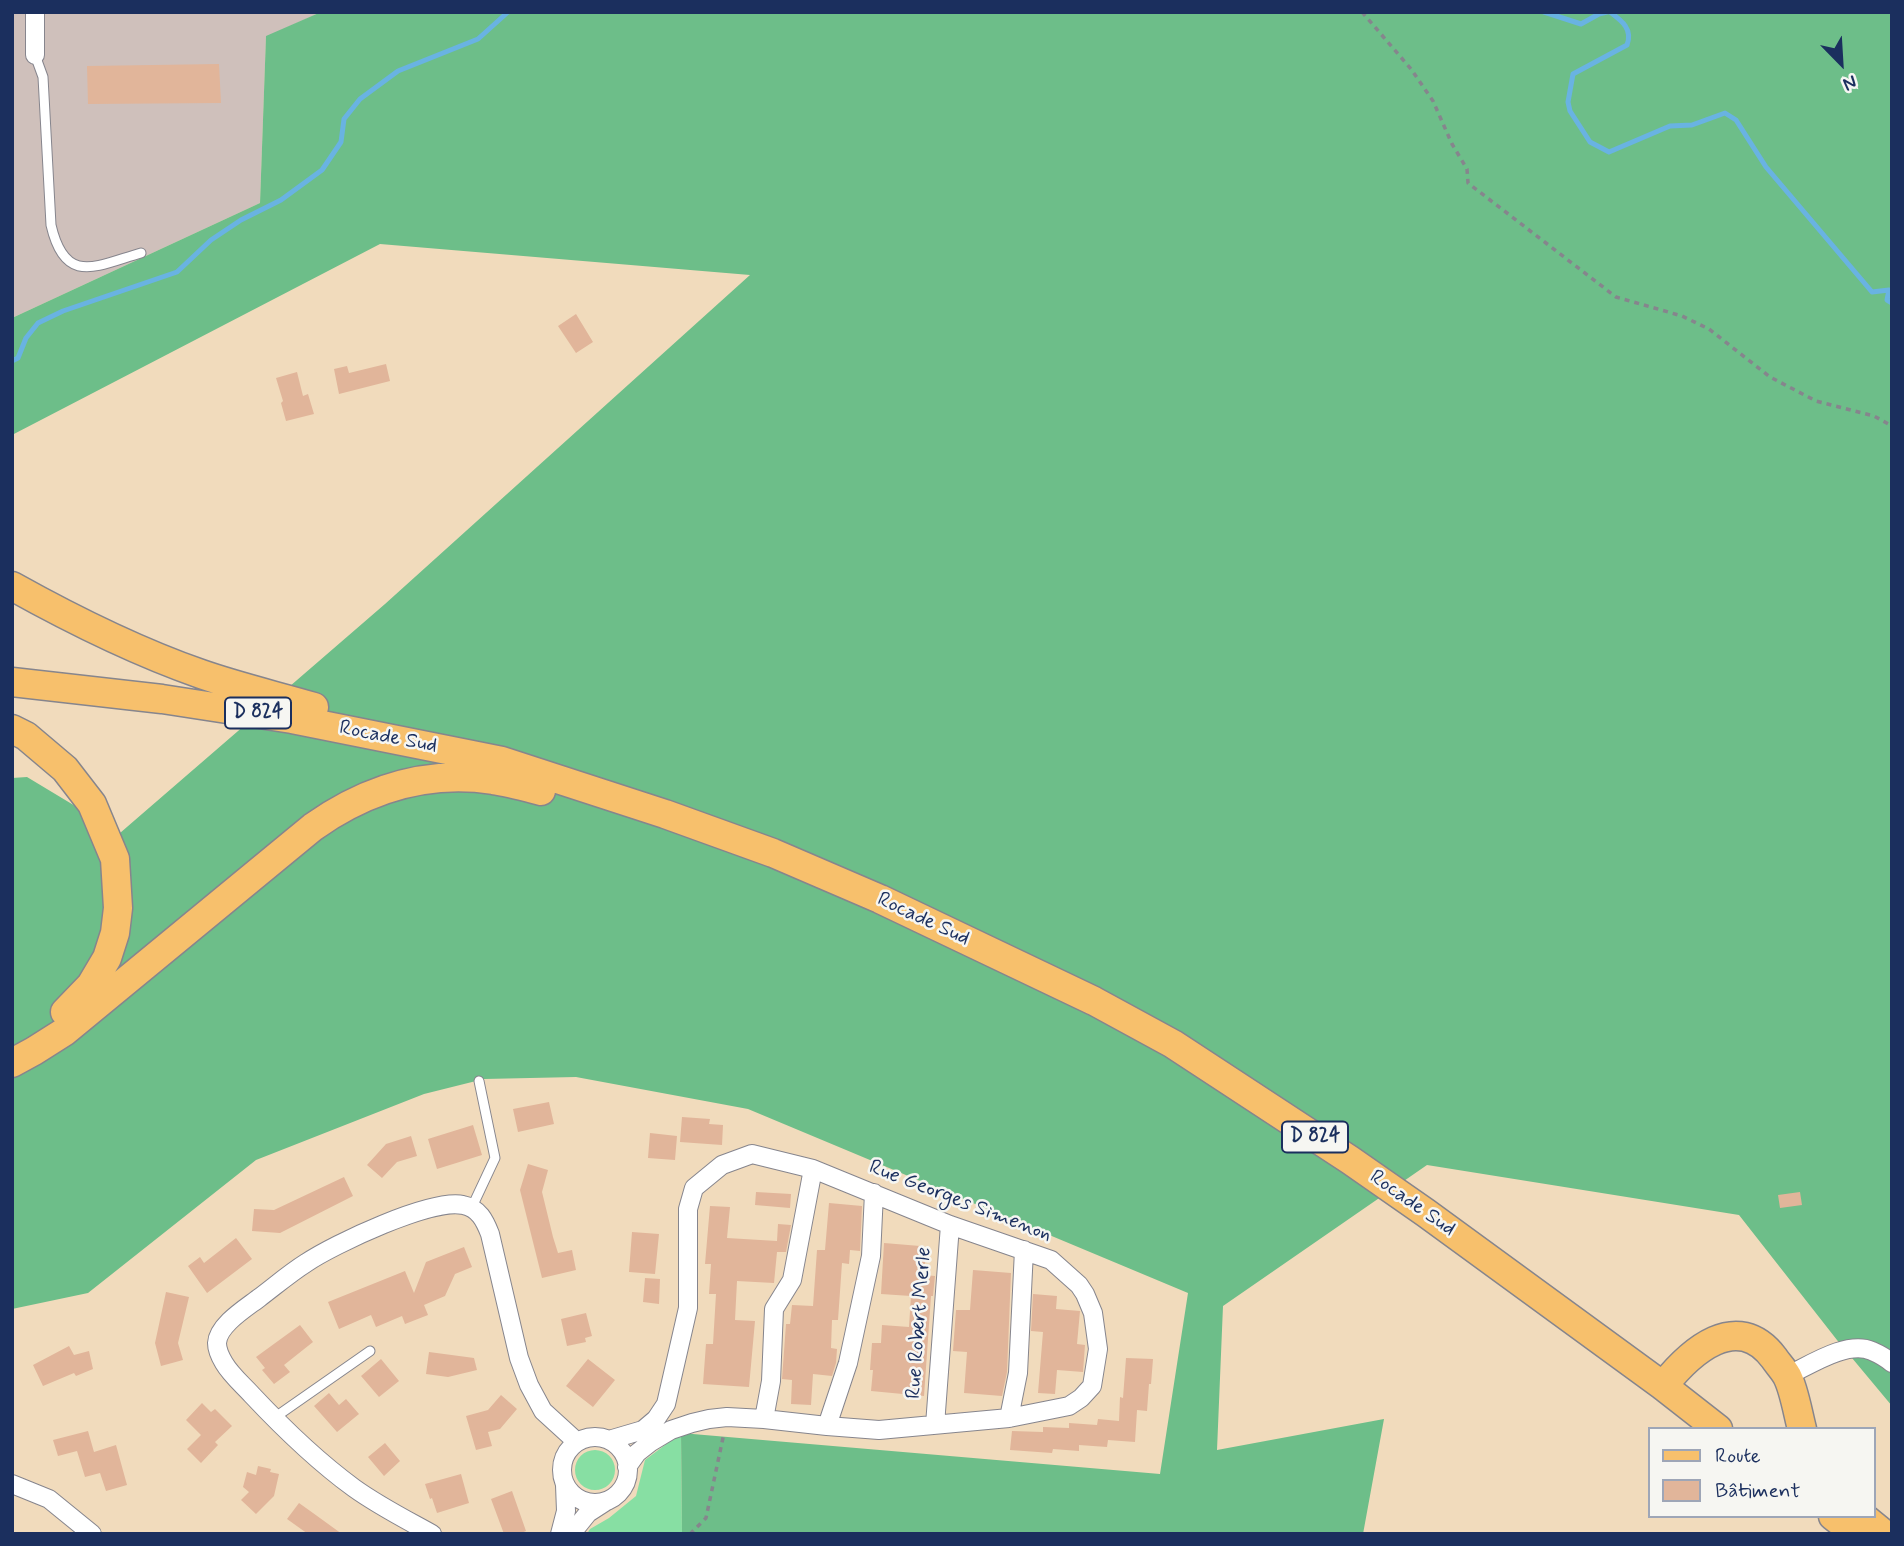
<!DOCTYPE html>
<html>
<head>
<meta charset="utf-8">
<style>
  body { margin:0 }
  #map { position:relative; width:1904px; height:1546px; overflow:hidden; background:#f1dbbc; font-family:Mynerve,sans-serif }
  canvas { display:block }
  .frame { position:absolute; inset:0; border:14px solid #1b2f5e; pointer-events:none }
  .legend { position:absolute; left:1648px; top:1427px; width:228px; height:91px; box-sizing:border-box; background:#f6f6f2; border:2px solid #9ea6b7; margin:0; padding:9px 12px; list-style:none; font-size:21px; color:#1b2f5e }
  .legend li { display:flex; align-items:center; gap:14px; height:35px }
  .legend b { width:35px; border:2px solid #9ea6b7 }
  .north { position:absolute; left:1806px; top:28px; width:70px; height:70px; -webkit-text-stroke:5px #f6f6f2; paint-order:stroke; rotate:156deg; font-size:19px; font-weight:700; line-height:28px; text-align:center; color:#1b2f5e }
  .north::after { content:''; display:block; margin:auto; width:24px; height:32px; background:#1b2f5e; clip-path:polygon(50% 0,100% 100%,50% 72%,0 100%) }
</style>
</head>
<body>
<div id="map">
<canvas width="1904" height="1546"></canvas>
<div class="frame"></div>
<ul class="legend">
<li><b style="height:9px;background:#f7c06c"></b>Route</li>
<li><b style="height:19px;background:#e1b59a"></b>Bâtiment</li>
</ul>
<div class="north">N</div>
</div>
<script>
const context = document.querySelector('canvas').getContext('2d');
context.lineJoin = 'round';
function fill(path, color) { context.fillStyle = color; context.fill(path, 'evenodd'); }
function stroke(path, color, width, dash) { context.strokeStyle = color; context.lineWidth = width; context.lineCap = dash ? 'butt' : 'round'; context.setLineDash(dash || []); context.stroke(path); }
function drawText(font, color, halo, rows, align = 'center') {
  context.font = font + ' Mynerve,sans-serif'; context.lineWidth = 5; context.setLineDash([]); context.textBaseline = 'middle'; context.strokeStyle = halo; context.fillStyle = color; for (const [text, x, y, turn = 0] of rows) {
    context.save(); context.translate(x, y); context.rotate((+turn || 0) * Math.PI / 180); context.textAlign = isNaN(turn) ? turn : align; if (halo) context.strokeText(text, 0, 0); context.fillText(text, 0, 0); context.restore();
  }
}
fill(new Path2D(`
  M12 12H321L266 37 260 203 12 318Z`), '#cfc0bb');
fill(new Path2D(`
  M681 1433 682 1534H587L590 1529 609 1518 636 1496 645 1460Z
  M575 1470a20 20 0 1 1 40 0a20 20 0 1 1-40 0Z`), '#87dfa3');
fill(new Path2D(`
  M321 12H1892V1406L1837 1340 1739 1215 1427 1165 1223 1306 1217 1450 1384 1419 1363 1534H682L681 1433 1160 1474 1188 1293 748 1109 576 1077 484 1079 424 1094 256 1160 88 1293 12 1309V778L27 777 120 833 385 604 750 275 380 244 12 435V318L260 203 266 36Z`), '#6dbe89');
stroke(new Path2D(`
  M1544 12 1581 24 1599 14 1607 12
  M1610 12C1622 21 1633 29 1627 45L1573 74 1568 102 1570 111 1590 142 1609 152 1670 126 1692 125 1725 113 1736 120 1766 167 1872 292 1889 290 1887 300 1892 303
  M12 361 18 358 26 338 38 323 63 311 177 272 211 240 241 220 281 200 322 170 341 142 344 119 360 99 398 71 478 39 508 12`), '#69b3e2', 5);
fill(new Path2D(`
  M219 64 221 103 88 104 87 66Z
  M576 314 593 342 576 353 558 326Z
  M386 364 390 381 339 394 334 369 347 366 349 373Z
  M297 372 303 396 308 394 314 414 286 421 281 403 283 401 276 378Z
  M549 1102 554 1124 518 1132 513 1109Z
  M682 1117 710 1119 709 1124 723 1125 722 1145 680 1142Z
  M473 1125 482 1155 437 1169 428 1139Z
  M650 1133 677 1136 675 1160 648 1158Z
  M411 1136 417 1156 397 1162 382 1178 367 1165 386 1144Z
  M528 1164 548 1170 542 1192 553 1237 558 1253 572 1250 576 1270 542 1278 520 1190Z
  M344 1177 353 1196 280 1233 252 1231 254 1209 274 1210Z
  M756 1192 791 1194 790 1208 755 1205Z
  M1800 1192 1802 1205 1780 1208 1778 1195Z
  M829 1203 862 1206 860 1251 850 1250 849 1264 842 1263 838 1320H832L831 1348 837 1349 836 1363 832 1376 813 1374 811 1405 791 1404 792 1380 782 1379 786 1324H790L792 1305 813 1306 817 1250H825Z
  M710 1206 730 1207 727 1238 777 1241 778 1224 791 1225 786 1252H777L774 1283 737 1281 735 1320 755 1321 749 1387 703 1384 706 1344H713L716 1294H709L711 1264H705Z
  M632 1232 659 1234 655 1274 629 1272Z
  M236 1238 252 1259 207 1293 188 1266 200 1257 204 1263Z
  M884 1243 920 1246 919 1261H925L924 1275 935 1276 933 1296H931L924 1396 871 1391 873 1370H870L872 1343H881L882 1325 909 1327 911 1296 881 1294Z
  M464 1247 472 1267 455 1274 445 1296 424 1305 428 1315 405 1324 402 1316 376 1327 371 1315 339 1329 328 1302 405 1271 414 1293 426 1262Z
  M973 1270 1011 1273 1007 1372 1002 1396 964 1393 967 1352 953 1351 956 1310H970Z
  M645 1278 660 1279 659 1304 643 1302Z
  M166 1292 189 1297 178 1343 183 1360 161 1366 155 1343Z
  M1033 1294 1057 1296 1056 1309 1080 1311 1077 1344 1085 1345 1083 1372 1057 1370 1055 1394 1038 1393 1043 1332 1031 1331Z
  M586 1313 592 1336 585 1338 586 1342 567 1346 561 1319Z
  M300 1325 313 1342 284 1365 290 1372 274 1384 262 1370 265 1368 256 1357Z
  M69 1346 74 1355 89 1351 93 1369 76 1376 74 1373 43 1386 33 1365Z
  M429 1352 474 1358 477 1370 448 1377 426 1374Z
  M1126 1358 1153 1359 1151 1384H1149L1147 1411 1137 1410 1135 1442 1108 1440 1107 1447 1079 1445V1451L1053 1449 1052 1453 1010 1450 1012 1431 1043 1432V1427L1069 1428V1423L1097 1425 1098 1419 1119 1421 1120 1397 1123 1398Z
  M381 1359 399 1381 379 1397 361 1376Z
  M588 1359 615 1380 593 1407 566 1386Z
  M329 1393 339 1405 346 1399 359 1414 337 1432 314 1406Z
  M501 1395 517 1409 500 1429 488 1432 492 1446 476 1450 466 1416 488 1410Z
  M202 1403 211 1412 215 1409 232 1426 215 1442 218 1445 201 1463 187 1449 201 1435 186 1420Z
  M88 1431 94 1452 116 1445 127 1485 106 1491 100 1473 85 1477 77 1451 58 1456 53 1440Z
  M385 1443 400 1461 384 1476 368 1457Z
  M258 1466 271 1469 270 1472 279 1474 274 1496 256 1514 241 1500 249 1492 243 1487 247 1472 256 1475Z
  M461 1474 469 1503 437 1513 432 1498 430 1499 425 1484Z
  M512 1491 526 1531 519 1534H504L491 1499Z
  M299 1503 313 1513 342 1534H308L287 1519Z`), '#e1b59a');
const lane = new Path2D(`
  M35 55 43 77 51 225C65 286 96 266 141 253
  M472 1207 495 1158 479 1081
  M274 1418 370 1351`);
const street = new Path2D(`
  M35 12V55
  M1787 1376C1810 1365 1847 1340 1872 1351 1879 1354 1886 1358 1892 1363
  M1009 1418 1018 1373 1024 1250
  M764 1419 771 1381 774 1309 792 1280 813 1169
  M935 1425 950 1225
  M827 1426 848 1363 871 1256 874 1193
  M562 1470a33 33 0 1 1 66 0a33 33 0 1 1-66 0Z
  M609 1440 643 1430 656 1419 666 1404 688 1308V1209L694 1188 722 1165 752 1154 813 1169 950 1225 1051 1260 1079 1285 1085 1294 1093 1313 1098 1349 1092 1386 1081 1398 1069 1406 1009 1418 879 1430 827 1426 764 1419 727 1417 709 1419 692 1423 671 1430 651 1442 637 1453 627 1467
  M12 1484 49 1499 92 1534
  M432 1534C405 1519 379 1506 354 1488 317 1461 283 1428 252 1395 243 1385 231 1375 224 1363 221 1358 217 1350 217 1343 218 1325 246 1308 259 1298 275 1286 290 1273 306 1263 334 1244 432 1198 463 1205 479 1208 485 1221 490 1234L519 1358 529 1385 543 1411 577 1442
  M560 1534 566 1511 565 1485
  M571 1534 588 1513 605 1502`);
const primary = new Path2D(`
  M12 586C73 620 135 651 201 674 238 687 277 696 314 707
  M12 682 162 699 292 719 502 761 665 814 773 853 880 899 1094 1001 1173 1044 1350 1160 1426 1213 1663 1386 1718 1429
  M12 729 26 736 65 769 92 804 115 859 118 908 115 933 107 958 91 985 65 1012
  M12 1063 34 1051 64 1032 313 827C367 789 427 770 493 780 509 782 526 787 541 791
  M1663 1386C1690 1352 1737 1309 1774 1358 1778 1364 1784 1370 1787 1376 1794 1389 1798 1414 1802 1429
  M1833 1516 1856 1534
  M1862 1516 1884 1534`);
stroke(lane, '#86858d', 11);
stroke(street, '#86858d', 20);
stroke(primary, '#86858d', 31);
stroke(new Path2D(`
  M1362 12 1411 69 1433 101 1452 144 1467 169 1468 183 1616 297 1682 316 1709 329 1770 377 1816 401 1874 416 1892 426
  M690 1534 706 1518 724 1433`), '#86858d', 3.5, [5, 5]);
stroke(lane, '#fff', 9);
stroke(street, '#fff', 18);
stroke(primary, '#f7c06c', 28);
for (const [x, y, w] of [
  [258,713,66],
  [1315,1137,66]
]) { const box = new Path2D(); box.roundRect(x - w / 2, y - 15.5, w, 31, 5); context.fillStyle = '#f6f6f2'; context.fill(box); stroke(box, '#1b2f5e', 2); }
drawText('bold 19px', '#1b2f5e', null, [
  ["D 824",258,713],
  ["D 824",1315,1137]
]);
drawText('21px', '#1b2f5e', '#f6f6f2', [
  ["Rocade Sud",388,738,11],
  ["Rocade Sud",923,920,25],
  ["Rue Georges Simenon",960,1202,21],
  ["Rocade Sud",1412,1204,35],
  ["Rue Robert Merle",920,1323,-86]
]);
</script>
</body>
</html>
